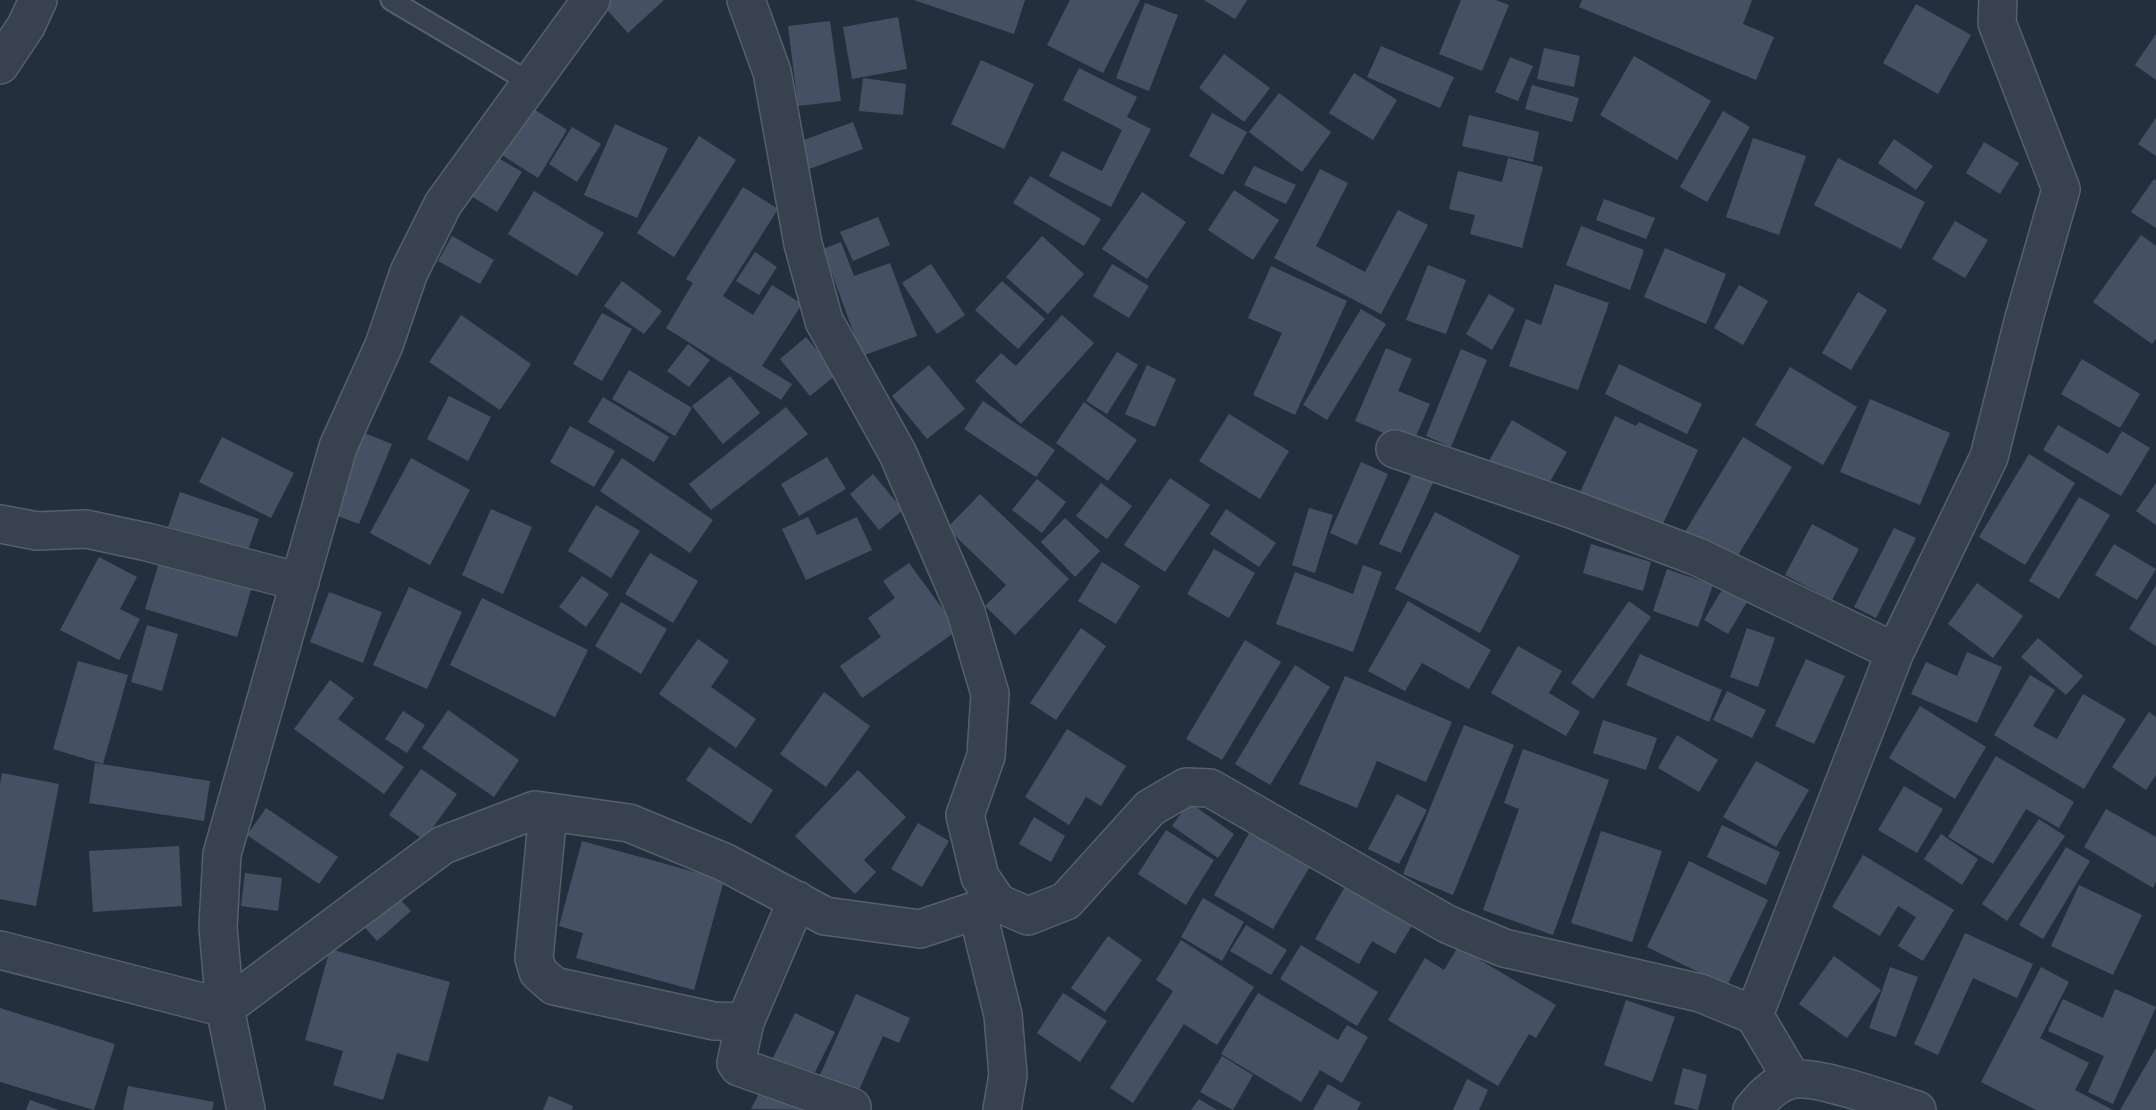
<!DOCTYPE html>
<html>
<head>
<meta charset="utf-8">
<style>
  body { margin:0 }
  canvas { display:block; background:#242f3e }
</style>
</head>
<body>
<canvas width="2156" height="1110"></canvas>
<script>
const context = document.querySelector('canvas').getContext('2d');
context.lineJoin = 'round';
function fill(path, color) { context.fillStyle = color; context.fill(path, 'evenodd'); }
function stroke(path, color, width, dash) { context.strokeStyle = color; context.lineWidth = width; context.lineCap = dash ? 'butt' : 'round'; context.setLineDash(dash || []); context.stroke(path); }
fill(new Path2D(`
  M598 0H664L628 33Z
  M914 0H1025L1014 34Z
  M1070 0H1140L1103 73 1047 45Z
  M1204 0H1247L1235 19Z
  M1461 0H1496L1509 5 1482 71 1439 54Z
  M1582 0H1752L1743 24 1774 37 1756 80 1579 7Z
  M1145 3 1178 15 1149 91 1116 78Z
  M1916 4 1971 35 1938 94 1883 63Z
  M898 17 907 69 852 79 843 27Z
  M830 21 841 101 798 106 788 26Z
  M2156 34V80L2135 65Z
  M1381 46 1454 77 1440 108 1367 77Z
  M1544 48 1580 56 1574 87 1537 79Z
  M1224 54 1270 88 1244 122 1199 88Z
  M1634 56 1711 101 1677 160 1600 115Z
  M1510 57 1533 66 1518 101 1495 92Z
  M981 60 1034 84 1004 149 951 124Z
  M1079 68 1137 97 1127 117 1151 129 1111 207 1049 176 1062 151 1102 171 1122 130 1063 100Z
  M1354 73 1397 100 1373 140 1329 113Z
  M863 78 906 84 903 115 859 111Z
  M1532 85 1579 98 1572 122 1525 109Z
  M1279 93 1331 132 1302 172 1249 132Z
  M524 103 567 130 538 178 494 150Z
  M1723 111 1750 127 1707 202 1680 187Z
  M1212 113 1247 132 1223 175 1189 156Z
  M1469 115 1539 132 1533 162 1462 146Z
  M2156 118V156L2138 144Z
  M853 122 863 149 804 171 793 144Z
  M615 124 668 148 637 218 584 195Z
  M572 127 601 144 577 182 549 164Z
  M699 136 736 160 674 257 637 233Z
  M1753 138 1806 156 1779 235 1726 217Z
  M1894 139 1933 166 1916 190 1878 163Z
  M1984 142 2019 163 2000 194 1966 173Z
  M495 156 522 172 497 212 471 196Z
  M1508 158 1543 167 1522 248 1470 234 1475 215 1449 209 1458 171 1502 182Z
  M1838 158 1925 202 1901 249 1814 205Z
  M1254 166 1296 185 1286 204 1244 185Z
  M1320 169 1348 183 1316 246 1365 272 1398 210 1428 225 1381 314 1274 258Z
  M1030 176 1101 219 1084 246 1013 203Z
  M2154 179 2156 181V228L2131 212Z
  M743 187 778 209 723 296 753 315 772 285 802 304 762 366 792 384 781 400 666 328 693 283 686 279Z
  M1234 190 1279 220 1253 260 1208 230Z
  M534 191 604 233 577 276 508 234Z
  M1142 192 1186 222 1147 279 1102 249Z
  M1604 199 1655 218 1646 239 1596 220Z
  M878 217 890 245 853 261 840 232Z
  M1955 221 1988 240 1965 278 1932 259Z
  M1581 226 1644 250 1630 290 1566 265Z
  M2141 235 2156 246V339L2152 344 2093 302Z
  M452 236 494 260 480 284 438 261Z
  M1042 236 1084 274 1048 314 1006 277Z
  M841 242 854 276 890 263 917 336 862 356 823 249Z
  M1665 248 1726 274 1706 324 1644 297Z
  M755 252 777 267 759 295 736 281Z
  M931 264 965 315 937 334 902 283Z
  M1112 264 1149 286 1129 318 1093 296Z
  M1428 265 1466 280 1446 334 1406 320Z
  M1271 266 1347 301 1295 415 1253 395 1282 333 1248 318Z
  M622 281 662 311 644 334 604 306Z
  M1002 281 1045 319 1018 349 975 310Z
  M1555 284 1609 303 1578 390 1509 366 1526 319 1541 325Z
  M1739 285 1768 301 1743 345 1714 328Z
  M1858 292 1887 310 1851 370 1822 353Z
  M1489 294 1515 309 1492 350 1466 334Z
  M1361 309 1386 324 1327 420 1303 405Z
  M602 313 632 329 602 381 573 364Z
  M461 315 531 364 500 410 429 362Z
  M1062 315 1094 343 1021 424 975 381 1001 353 1016 366Z
  M806 337 837 374 810 396 780 359Z
  M688 344 710 360 689 387 667 371Z
  M1386 348 1412 359 1398 391 1430 404 1412 445 1355 421Z
  M1461 349 1487 360 1451 447 1426 436Z
  M1117 352 1138 365 1107 414 1086 401Z
  M2082 359 2140 394 2120 428 2061 394Z
  M1619 364 1702 404 1687 434 1605 394Z
  M929 365 965 409 927 439 892 396Z
  M1147 365 1176 379 1155 427 1125 414Z
  M1790 367 1857 407 1823 465 1755 425Z
  M629 370 692 408 675 436 612 399Z
  M730 376 760 413 723 444 692 406Z
  M449 396 491 417 468 461 427 439Z
  M603 397 669 437 654 462 588 422Z
  M1870 399 1950 433 1920 505 1840 472Z
  M983 401 1055 450 1036 477 964 429Z
  M1084 402 1137 440 1108 481 1056 443Z
  M786 407 808 434 711 510 689 484Z
  M1229 414 1289 451 1260 499 1199 461Z
  M1615 416 1636 426 1639 422 1698 450 1657 536 1577 499Z
  M1512 420 1567 452 1541 497 1486 466Z
  M2058 425 2108 454 2122 431 2150 448 2121 496 2043 450Z
  M570 426 615 451 594 487 550 462Z
  M364 433 392 444 359 524 330 513Z
  M222 437 294 473 271 518 199 482Z
  M1743 437 1792 467 1732 565 1683 535Z
  M2029 454 2075 483 2025 565 1979 537Z
  M827 457 846 489 799 516 781 484Z
  M411 458 470 490 430 565 370 533Z
  M622 458 713 520 690 553 600 491Z
  M1361 462 1388 474 1357 545 1330 533Z
  M1415 467 1436 476 1401 553 1379 544Z
  M873 474 903 510 879 530 850 494Z
  M1170 478 1210 505 1165 572 1124 545Z
  M1037 479 1066 502 1042 533 1012 510Z
  M1101 483 1132 506 1107 539 1076 516Z
  M2156 483V525L2136 511Z
  M180 492 259 519 247 553 168 527Z
  M980 494 1069 579 1015 635 985 606 1006 585 947 528Z
  M2079 497 2110 515 2059 599 2029 581Z
  M596 505 640 531 611 578 568 551Z
  M1309 508 1333 515 1315 573 1292 565Z
  M491 509 532 527 503 594 462 575Z
  M1226 509 1276 543 1259 567 1210 534Z
  M1435 512 1520 556 1480 633 1395 589Z
  M808 517 817 535 857 517 872 550 806 580 782 529Z
  M1065 518 1100 551 1075 577 1041 542Z
  M1812 524 1859 549 1832 600 1785 575Z
  M1894 528 1916 538 1876 618 1854 607Z
  M1591 544 1651 562 1643 591 1583 573Z
  M2114 544 2156 569 2137 600 2095 575Z
  M1214 549 1255 573 1229 618 1187 594Z
  M650 553 698 581 673 623 625 594Z
  M99 557 137 577 120 609 140 619 119 660 60 630Z
  M160 559 252 587 237 637 145 609Z
  M1102 562 1140 586 1116 624 1078 601Z
  M909 563 958 630 862 698 840 666 881 637 868 618 895 598 883 581Z
  M1363 565 1382 572 1353 652 1276 624 1295 572 1353 594Z
  M1667 569 1713 585 1698 627 1653 611Z
  M582 576 609 594 586 627 559 607Z
  M1977 583 2023 616 1993 658 1948 624Z
  M2156 585V646L2129 629Z
  M409 587 462 612 427 689 373 665Z
  M1723 588 1747 602 1728 634 1704 620Z
  M329 592 382 612 363 663 310 642Z
  M482 598 588 650 555 717 450 665Z
  M1408 601 1491 650 1469 689 1422 663 1405 691 1368 671Z
  M1629 601 1651 617 1593 699 1571 683Z
  M621 602 667 629 641 674 595 646Z
  M147 625 178 634 162 691 131 682Z
  M1081 628 1106 646 1056 720 1030 703Z
  M1747 628 1775 638 1758 687 1730 677Z
  M2038 638 2083 676 2066 695 2021 657Z
  M698 639 729 661 711 687 756 719 736 748 659 694Z
  M1245 640 1281 662 1222 760 1186 739Z
  M1518 646 1562 671 1549 693 1580 712 1566 736 1491 693Z
  M1967 652 2002 667 1977 723 1911 694 1926 662 1957 676Z
  M1640 654 1722 690 1709 722 1626 685Z
  M1806 659 1845 676 1814 744 1775 726Z
  M78 661 128 675 103 764 53 749Z
  M1295 665 1330 687 1270 785 1235 764Z
  M2030 675 2055 690 2033 726 2057 739 2083 694 2126 719 2084 789 1994 735Z
  M1345 676 1452 722 1426 782 1377 761 1357 808 1299 784Z
  M330 680 354 698 338 719 404 767 384 794 294 729Z
  M1727 691 1766 710 1752 738 1713 720Z
  M824 692 870 726 826 787 780 754Z
  M1920 706 1986 747 1955 799 1889 758Z
  M448 710 519 760 494 797 422 748Z
  M403 711 425 725 407 753 385 739Z
  M2149 712 2156 717V775L2146 790 2112 767Z
  M1603 720 1657 738 1646 770 1593 753Z
  M1464 725 1514 745 1453 895 1403 874Z
  M1067 729 1126 766 1101 806 1086 797 1069 825 1025 797Z
  M1677 735 1718 760 1699 792 1658 768Z
  M709 747 773 790 751 824 686 780Z
  M1523 749 1609 780 1553 935 1483 910 1519 809 1504 803Z
  M1996 756 2074 802 2059 828 2026 809 1993 864 1948 837Z
  M1756 761 1809 790 1776 847 1723 817Z
  M95 763 210 781 204 821 89 803Z
  M421 769 457 794 424 840 389 815Z
  M858 770 906 817 864 860 876 872 855 894 795 836Z
  M2 773 59 784 36 906 0 899V784Z
  M1904 786 1943 809 1917 853 1878 830Z
  M1397 794 1427 810 1399 864 1368 849Z
  M1189 802 1234 834 1218 858 1172 826Z
  M266 808 338 857 319 884 247 835Z
  M2106 809 2156 837V882L2153 888 2084 847Z
  M1034 817 1065 836 1051 862 1019 844Z
  M2039 819 2065 836 2007 921 1982 904Z
  M918 823 949 841 922 887 891 869Z
  M1722 825 1780 852 1766 885 1707 857Z
  M1252 828 1312 863 1273 929 1214 895Z
  M1166 830 1214 860 1186 905 1138 874Z
  M1601 831 1662 851 1632 942 1571 923Z
  M1941 834 1978 859 1962 885 1924 859Z
  M582 841 724 880 694 990 576 958 583 933 559 926Z
  M179 846 182 906 93 912 89 851Z
  M2066 847 2090 861 2043 939 2019 925Z
  M1863 855 1954 910 1923 961 1898 946 1916 917 1898 906 1880 936 1832 907Z
  M1689 861 1768 900 1727 986 1647 947Z
  M245 873 282 878 278 911 241 906Z
  M1347 883 1414 922 1395 954 1372 941 1359 964 1315 939Z
  M2079 885 2142 915 2113 975 2051 946Z
  M393 892 411 911 377 941 360 922Z
  M1203 898 1244 922 1222 961 1181 937Z
  M1246 925 1287 950 1271 975 1230 951Z
  M1965 933 2033 964 2017 998 1973 978 1938 1055 1914 1044Z
  M1108 936 1142 960 1105 1012 1071 988Z
  M1181 940 1254 987 1217 1045 1184 1024 1133 1103 1110 1088 1173 991 1156 980Z
  M1301 945 1378 992 1357 1026 1280 979Z
  M1458 947 1556 1005 1536 1038 1529 1034 1498 1086 1388 1020 1425 958 1444 970Z
  M330 949 450 982 428 1062 397 1053 383 1100 333 1085 343 1051 305 1040Z
  M1834 956 1881 990 1847 1038 1799 1004Z
  M1890 967 1918 977 1896 1037 1869 1028Z
  M2041 967 2069 982 2040 1038 2089 1063 2075 1090 2113 1110H2036L1981 1082Z
  M2115 989 2156 1007 2113 1104 2088 1092 2104 1056 2048 1031 2063 999 2103 1018Z
  M1063 993 1107 1021 1080 1062 1037 1033Z
  M1258 993 1338 1040 1347 1025 1368 1037 1342 1083 1320 1070 1301 1102 1221 1054Z
  M856 994 910 1018 899 1043 883 1036 858 1092 820 1075Z
  M1626 1000 1675 1017 1652 1082 1604 1065Z
  M0 1008 115 1044 94 1110 0 1082Z
  M795 1013 835 1032 811 1080 772 1060Z
  M2156 1048V1110H2120Z
  M1222 1056 1253 1075 1233 1110 1200 1092Z
  M1683 1068 1707 1075 1698 1110 1674 1104Z
  M1467 1079 1488 1090 1479 1110H1453Z
  M766 1080 817 1110 751 1109Z
  M1328 1084 1361 1103 1357 1110H1313Z
  M128 1086 214 1102 212 1110H123Z
  M549 1096 573 1106 572 1110H543Z
  M1199 1099 1217 1110H1191Z
  M30 1100 59 1110H26Z`), '#455162');
const service = new Path2D(`
  M391 0 531 83`);
const minor = new Path2D(`
  M746 0 772 72 803 244 824 321 898 454 966 612 990 694 986 756 965 815 980 877 998 903 1028 916 1066 901 1150 808 1186 787 1210 788 1447 924 1504 948 1700 993 1754 1015 1792 1079
  M0 65 26 26 38 0
  M1395 449 1571 509 1698 557 1895 652
  M0 524 37 531 86 529 147 542 300 582
  M548 812 534 958 538 972 554 986 714 1021 745 1022 797 900
  M977 910 1003 1015 1008 1075 1002 1110
  M0 950 225 1008
  M225 1008 443 845 535 810 629 823 724 862 825 916 920 929 998 903
  M1754 1015 1895 652 1989 457 2024 318 2061 189 1997 23 1998 0
  M745 1022 736 1063 739 1067 852 1107
  M246 1110 225 1008 218 927 222 854 338 447 384 345 409 272 443 204 591 0
  M1752 1110C1762 1098 1773 1085 1790 1080 1812 1073 1892 1102 1917 1110`);
stroke(service, '#565f6c', 23);
stroke(minor, '#565f6c', 40);
stroke(service, '#38414e', 19);
stroke(minor, '#38414e', 37);
</script>
</body>
</html>
